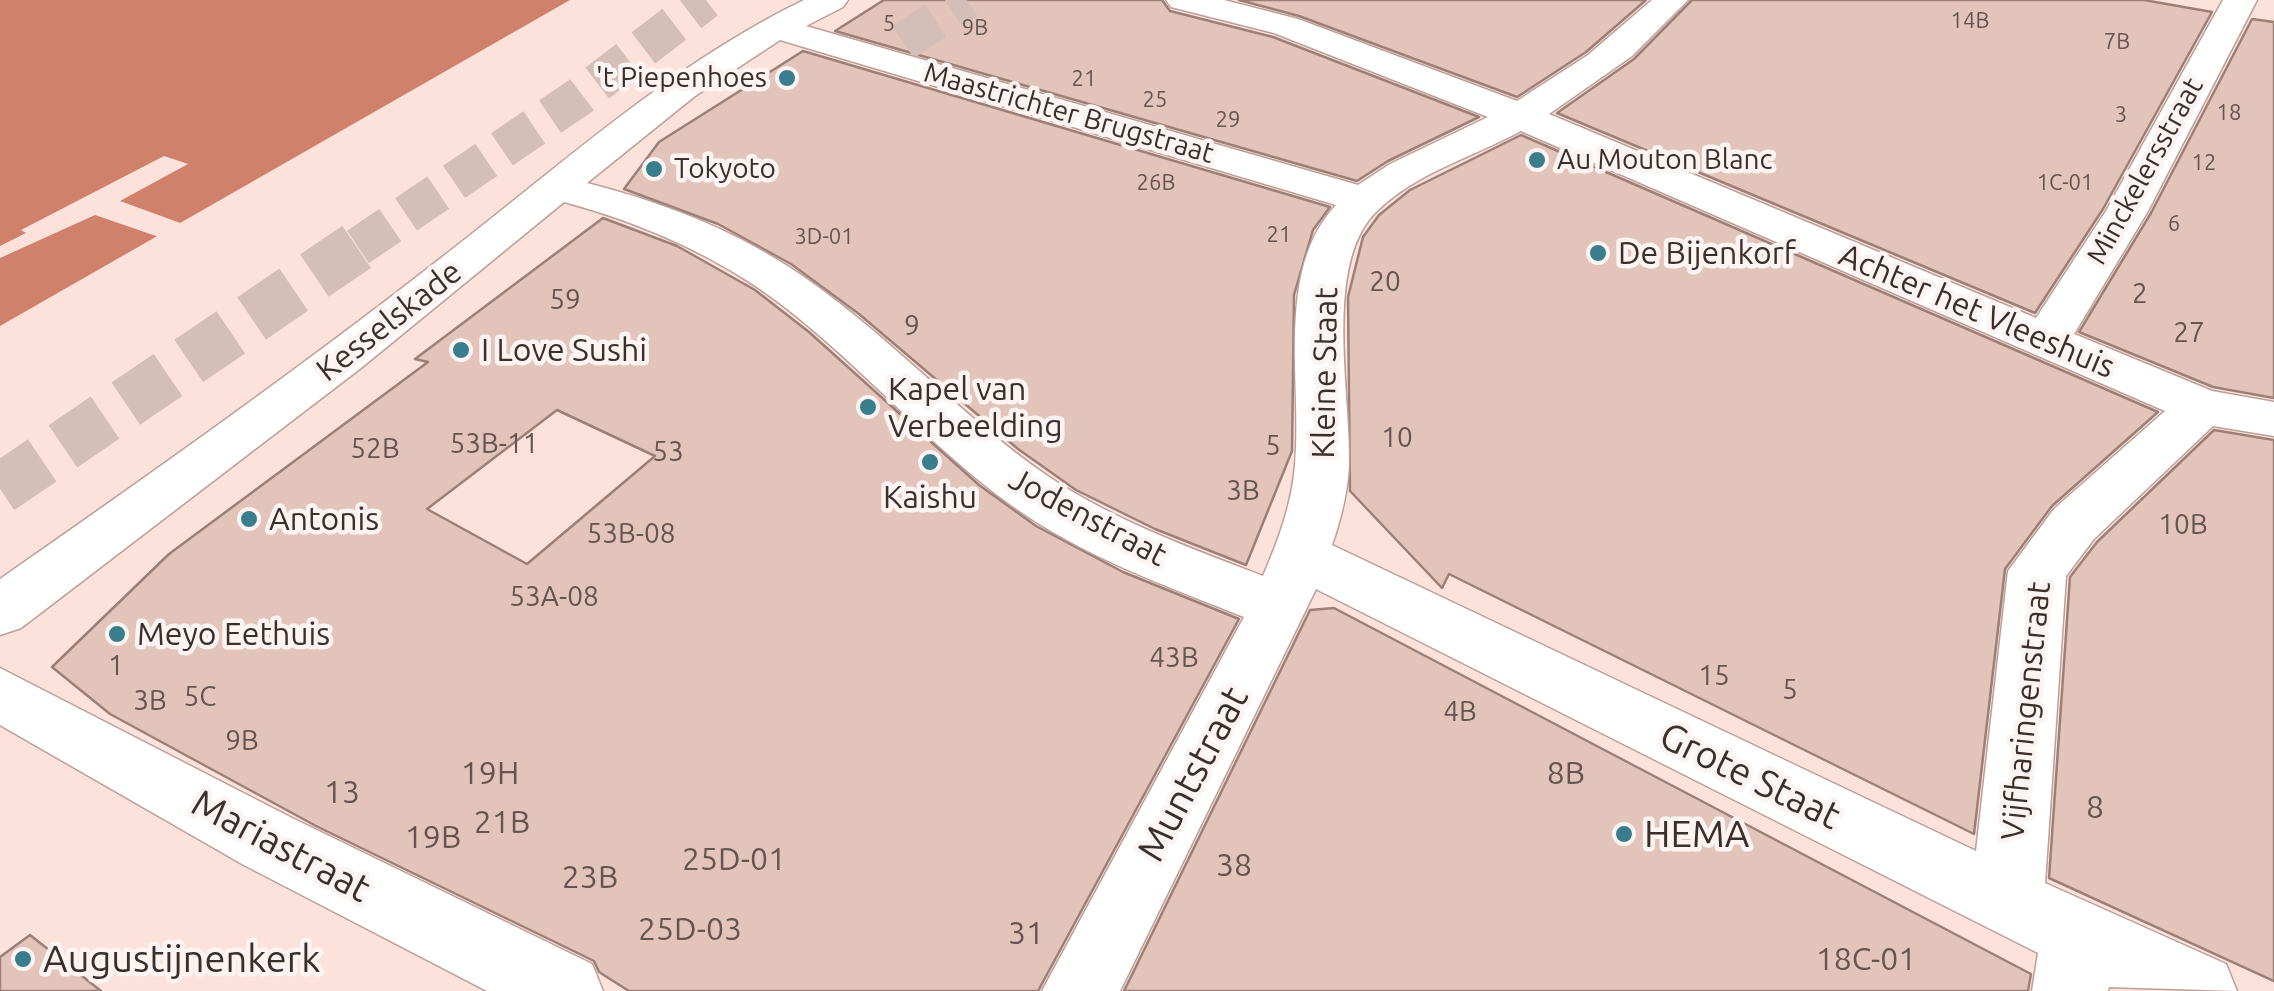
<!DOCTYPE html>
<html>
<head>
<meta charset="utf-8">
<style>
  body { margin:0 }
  canvas { display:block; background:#fce2db }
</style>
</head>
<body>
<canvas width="2274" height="991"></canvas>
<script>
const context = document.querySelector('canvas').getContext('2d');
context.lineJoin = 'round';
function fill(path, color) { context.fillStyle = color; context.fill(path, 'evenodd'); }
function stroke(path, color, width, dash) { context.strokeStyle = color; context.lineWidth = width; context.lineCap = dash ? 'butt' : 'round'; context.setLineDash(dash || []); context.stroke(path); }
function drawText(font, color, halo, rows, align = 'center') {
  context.font = font + ' Ubuntu,sans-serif'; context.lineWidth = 9; context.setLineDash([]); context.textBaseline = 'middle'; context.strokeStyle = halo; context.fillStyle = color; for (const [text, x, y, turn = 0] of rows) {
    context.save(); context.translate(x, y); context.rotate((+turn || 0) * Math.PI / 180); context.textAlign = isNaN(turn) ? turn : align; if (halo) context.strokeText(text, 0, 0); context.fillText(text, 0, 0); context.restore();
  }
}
fill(new Path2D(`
  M0 0H570L0 326Z`), '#cf816c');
fill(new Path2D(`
  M164 156 188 164 120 201 183 224 159 237 95 215 0 258V246L26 233 21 230Z`), '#fce2db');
const building = new Path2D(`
  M884 0H1162L1170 11 1273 37 1479 117 1388 161 1357 181 835 31Z
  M1239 0H1646L1586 52 1517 97 1299 16Z
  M1692 0H2144L2212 12 2103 209 2035 313 1557 113 1634 59Z
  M2252 19 2274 22V398L2213 387 2079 332 2151 213Z
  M803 51 1330 207 1313 230 1294 295 1292 451 1246 565 1155 529 1076 490 1018 449 859 314 791 264 718 224 624 189 659 142Z
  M1521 135 2158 412 2052 506 2005 569 1974 834 1449 574 1442 588 1350 491 1348 297 1363 237 1379 215 1410 190Z
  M603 218 677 246 755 290 809 332 979 485 1036 526 1123 572 1239 619 1038 991H629L599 972 594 961 316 826 110 714 52 667 169 554 428 362 415 359ZM557 410 655 456 527 564 427 509Z
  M2214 430 2274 440V981L2049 878 2070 577 2097 542Z
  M1334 608 2031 974 2028 991H1124L1310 610Z
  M30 935 101 991H0V957Z`);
fill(building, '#e3c4bb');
stroke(building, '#9c8078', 2.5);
stroke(new Path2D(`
  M903 42 967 0`), '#d5beb8', 39, [39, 19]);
stroke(new Path2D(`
  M358 247 579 97 706 0`), '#d5beb8', 39, [39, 19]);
stroke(new Path2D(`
  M0 489 361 244`), '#d5beb8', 51, [51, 25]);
const minor = new Path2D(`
  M804 0H848L843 7 806 26 1358 185 1390 164 1488 117 1274 33 1171 7 1166 0H1224L1298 19 1517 101 1588 55 1652 0H1688L1632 56 1549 114 2036 318 2106 211 2223 0H2257L2148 211 2074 334 2212 391 2274 402V436L2213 426 2094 539 2066 576 2045 883 2226 964 2237 991 2109 987 2108 991H2032L2038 953 1316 589 1120 991H1042L1244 617C1164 585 1082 556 1011 505 929 446 863 367 782 305 718 256 642 223 564 202L361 368 21 628 0 635V579C149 475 298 370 441 258 559 167 670 65 804 0ZM780 40 1336 205C1274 271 1303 384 1295 465 1292 504 1278 541 1263 576 1190 548 1115 521 1049 477 957 414 883 328 789 267 727 227 658 201 587 183L695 96ZM1521 131 2165 411 2054 509 2008 571 1976 851 1332 545C1341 519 1348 491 1349 464 1351 395 1323 264 1376 212 1415 173 1473 157 1521 131Z
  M0 668 292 818 592 964 603 991H487L242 864 0 725Z`);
stroke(minor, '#bd9f97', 3);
fill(minor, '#fff');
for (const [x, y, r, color] of [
  [787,78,10,"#3a7d8d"],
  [1537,160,10,"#3a7d8d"],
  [654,169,10,"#3a7d8d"],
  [1598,253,10,"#3a7d8d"],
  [461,350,10,"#3a7d8d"],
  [868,407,10,"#3a7d8d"],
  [930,462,10,"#3a7d8d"],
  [249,519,10,"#3a7d8d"],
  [117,634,10,"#3a7d8d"],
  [1624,834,10,"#3a7d8d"],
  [23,959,10,"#3a7d8d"]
]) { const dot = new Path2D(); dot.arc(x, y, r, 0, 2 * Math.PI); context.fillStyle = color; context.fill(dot); stroke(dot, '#fbf4f2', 4); }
drawText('22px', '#655450', null, [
  ["14B",1970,21],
  ["5",889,24],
  ["9B",975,28],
  ["7B",2117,42],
  ["21",1084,79],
  ["25",1155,100],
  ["18",2229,113],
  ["3",2121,115],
  ["29",1228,120],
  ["12",2204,163],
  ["26B",1156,183],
  ["1C-01",2065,183],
  ["6",2174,224],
  ["21",1279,235],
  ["3D-01",824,237]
]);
drawText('28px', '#3b2f2c', '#fbf4f2', [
  ["'t Piepenhoes",767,78,"right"],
  ["Au Mouton Blanc",1557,160],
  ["Tokyoto",674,169]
], 'left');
drawText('28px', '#3b2f2c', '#fbf4f2', [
  ["Maastrichter Brugstraat",1069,113,16],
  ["Minckelersstraat",2145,171,-61]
]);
drawText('28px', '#655450', null, [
  ["20",1385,282],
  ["2",2140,294],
  ["59",565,300],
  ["9",912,326],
  ["27",2189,333],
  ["10",1397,438],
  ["53B-11",494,444],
  ["5",1273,446],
  ["52B",375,449],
  ["53",668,452],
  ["3B",1243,491],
  ["10B",2183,525],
  ["53B-08",631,534],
  ["53A-08",554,597],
  ["43B",1174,658],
  ["1",116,666],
  ["15",1714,676],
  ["5",1790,690],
  ["5C",200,697],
  ["3B",150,701],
  ["4B",1460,712],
  ["9B",242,741]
]);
drawText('32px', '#3b2f2c', '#fbf4f2', [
  ["De Bijenkorf",1618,253],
  ["I Love Sushi",481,350],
  ["Kapel van",888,389],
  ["Verbeelding",888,426],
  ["Kaishu",930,497,"center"],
  ["Antonis",269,519],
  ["Meyo Eethuis",137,634]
], 'left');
drawText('32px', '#3b2f2c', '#fbf4f2', [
  ["Achter het Vleeshuis",1977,311,23],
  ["Kesselskade",389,321,-38],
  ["Kleine Staat",1325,373,-89],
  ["Jodenstraat",1088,517,28],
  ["Vijfharingenstraat",2026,711,-84]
]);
drawText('32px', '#655450', null, [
  ["19H",490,773],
  ["8B",1566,773],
  ["13",342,792],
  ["8",2095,807],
  ["21B",502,822],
  ["19B",433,837],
  ["25D-01",734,859],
  ["38",1234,865],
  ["23B",590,877],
  ["25D-03",690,929],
  ["31",1026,933],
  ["18C-01",1866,959]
]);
drawText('38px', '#3b2f2c', '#fbf4f2', [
  ["Muntstraat",1193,774,-62],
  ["Grote Staat",1750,776,26],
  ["Mariastraat",281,846,28]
]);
drawText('38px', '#3b2f2c', '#fbf4f2', [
  ["HEMA",1644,834],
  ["Augustijnenkerk",43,959]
], 'left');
</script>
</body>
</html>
